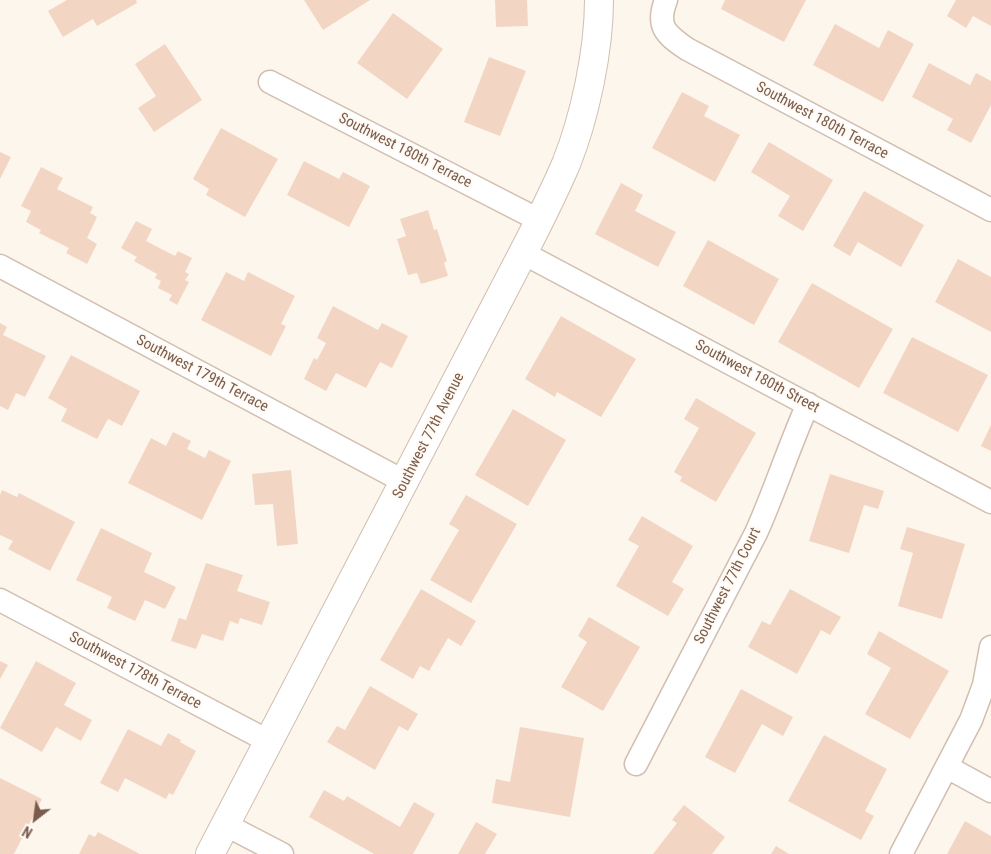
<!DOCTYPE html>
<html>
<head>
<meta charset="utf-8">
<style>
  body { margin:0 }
  #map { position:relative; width:991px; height:854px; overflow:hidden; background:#fdf6ec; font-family:"Roboto Condensed",sans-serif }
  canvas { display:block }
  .north { position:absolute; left:10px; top:794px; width:50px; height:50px; -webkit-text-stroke:4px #fffaf3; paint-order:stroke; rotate:210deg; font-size:14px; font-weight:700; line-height:20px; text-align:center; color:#7a5c4d }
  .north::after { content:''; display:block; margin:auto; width:18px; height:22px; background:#7a5c4d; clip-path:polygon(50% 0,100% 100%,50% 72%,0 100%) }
</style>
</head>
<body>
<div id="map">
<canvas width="991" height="854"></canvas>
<div class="north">N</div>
</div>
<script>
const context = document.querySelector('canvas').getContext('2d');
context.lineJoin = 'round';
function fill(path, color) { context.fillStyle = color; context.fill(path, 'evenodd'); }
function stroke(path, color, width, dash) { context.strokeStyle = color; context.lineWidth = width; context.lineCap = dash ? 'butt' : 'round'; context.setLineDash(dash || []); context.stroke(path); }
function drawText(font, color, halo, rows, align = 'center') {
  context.font = font + ' "Roboto Condensed",sans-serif'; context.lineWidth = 4; context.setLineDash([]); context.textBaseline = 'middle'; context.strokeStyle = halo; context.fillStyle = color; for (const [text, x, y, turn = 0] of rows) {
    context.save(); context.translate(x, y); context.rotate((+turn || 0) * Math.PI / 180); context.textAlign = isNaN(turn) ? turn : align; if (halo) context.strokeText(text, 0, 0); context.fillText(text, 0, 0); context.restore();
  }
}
fill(new Path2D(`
  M67 0H136L137 3 97 26 93 19 63 37 48 11Z
  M304 0H370L323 30Z
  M495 0H527L528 26 496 27Z
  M725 0H806L784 42 721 9Z
  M956 0H991V26L973 16 966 28 947 16Z
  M393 13 443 49 407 99 357 63Z
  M835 24 879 48 888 30 914 44 883 102 813 65Z
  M165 44 202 100 154 132 138 108 156 96 135 64Z
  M489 57 526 71 500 136 464 122Z
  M929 63 970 85 976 73 991 81V105L971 143 947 130 953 119 912 97Z
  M682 92 709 106 704 116 740 135 715 182 652 148Z
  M221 128 278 159 245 217 206 195 209 189 193 179Z
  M769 142 833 180 803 231 778 216 790 196 751 172Z
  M0 152 11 157 0 179Z
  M304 161 339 179 343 172 370 186 349 227 287 195Z
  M41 167 63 178 57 189 93 207 90 213 97 217 87 238 97 244 87 264 66 253 69 248 39 233 41 230 26 222 31 211 21 206Z
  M621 183 643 195 635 211 676 232 658 267 595 234Z
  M864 191 924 225 901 267 858 242 850 256 833 246Z
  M428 210 434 230 437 229 447 261 444 263 448 276 421 284 417 273 408 275 397 239 406 236 400 219Z
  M136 221 152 229 146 241 175 256 178 251 192 258 185 272 189 274 185 280 189 282 177 305 169 300 172 295 158 288 161 281 155 278 157 274 134 261 137 257 121 248Z
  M708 240 779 279 754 325 683 286Z
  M958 259 991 277V332L935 302Z
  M226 272 244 281 248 272 295 296 281 324 286 326 271 356 201 320Z
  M812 283 893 329 859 388 778 342Z
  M333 306 378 330 382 323 408 336 392 368 380 362 366 388 336 373 326 391 304 379 314 358 317 360 326 343 317 338Z
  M561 316 636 359 601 417 557 392 555 397 525 379Z
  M0 323 7 327 3 335 46 356 25 397 16 393 8 410 0 406Z
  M912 337 988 375 958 432 883 393Z
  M71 355 140 391 122 426 108 419 97 439 61 421 67 409 48 398Z
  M696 398 756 433 716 502 680 481 682 477 674 472 699 428 684 419Z
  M513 409 566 440 528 506 475 475Z
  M991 425V451L981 446Z
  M173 432 191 441 187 449 205 458 209 450 231 461 202 520 128 483 151 438 166 446Z
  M291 470 298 544 277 546 273 504 255 505 252 474Z
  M830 474 884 491 878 509 864 505 849 553 809 541Z
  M2 490 17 497 19 493 75 522 50 571 8 549 13 541 0 535V495Z
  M466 495 517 524 471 603 430 580 459 530 449 524Z
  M642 516 693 546 672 582 684 589 668 616 616 586 639 546 628 540Z
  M907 527 965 544 942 619 898 606 913 553 900 549Z
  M101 528 152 553 144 572 176 587 165 609 145 600 135 621 107 608 112 597 76 580Z
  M206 563 243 575 237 591 270 602 262 625 240 618 238 624 230 621 223 641 202 634 196 649 171 641 179 618 186 620Z
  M421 589 476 621 461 646 448 638 429 671 420 666 413 679 380 660Z
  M790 589 841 617 830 635 821 630 797 674 748 647 762 621 770 625Z
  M589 617 640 647 603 711 561 687 587 642 578 636Z
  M879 631 949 671 910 739 865 714 891 668 867 654Z
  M0 661 8 665 0 679Z
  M36 661 76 683 64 705 92 720 81 741 56 727 42 752 0 728Z
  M370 686 418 714 408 731 399 726 375 770 327 742 337 726 345 730Z
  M741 689 793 717 783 736 762 724 735 773 705 757Z
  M520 727 584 738 570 817 492 803 496 779 510 782Z
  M128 729 161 746 168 733 181 740 180 742 196 751 173 795 169 793 166 799 125 778 118 792 100 783Z
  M824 735 887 769 865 811 874 816 861 840 788 801Z
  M0 778 42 799 14 854H0Z
  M324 790 344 801 347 796 400 827 414 802 435 814 413 854H374L309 817Z
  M684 805 725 837 712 854H653L677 823 672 820Z
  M965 821 991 836V854H947Z
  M476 822 497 834 485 854H458Z
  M98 832 140 854H79L89 834 95 837Z
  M776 846 789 854H771Z`), '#f3d5c3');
const minor = new Path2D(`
  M666 0C656 26 665 34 687 49L991 210
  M270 82 539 220
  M523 253 991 502
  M0 266 405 482
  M0 600 270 742
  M636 764 756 533C775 491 789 446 808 404
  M947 767 991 791
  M226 825 282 854
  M901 854 971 720 984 685 991 647`);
const tertiary = new Path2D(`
  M210 854 523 253C538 224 553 194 566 164 585 117 599 50 599 0`);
stroke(minor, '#d1beb0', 25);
stroke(tertiary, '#d1beb0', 30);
stroke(minor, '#fff', 22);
stroke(tertiary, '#fff', 28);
drawText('15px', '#7a5c4d', '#fffaf3', [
  ["Southwest 180th Terrace",822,121,28],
  ["Southwest 180th Terrace",405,151,27],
  ["Southwest 179th Terrace",202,374,28],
  ["Southwest 180th Street",757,377,28],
  ["Southwest 77th Avenue",429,436,-63],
  ["Southwest 77th Court",728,586,-63],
  ["Southwest 178th Terrace",135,671,28]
]);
</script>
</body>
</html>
